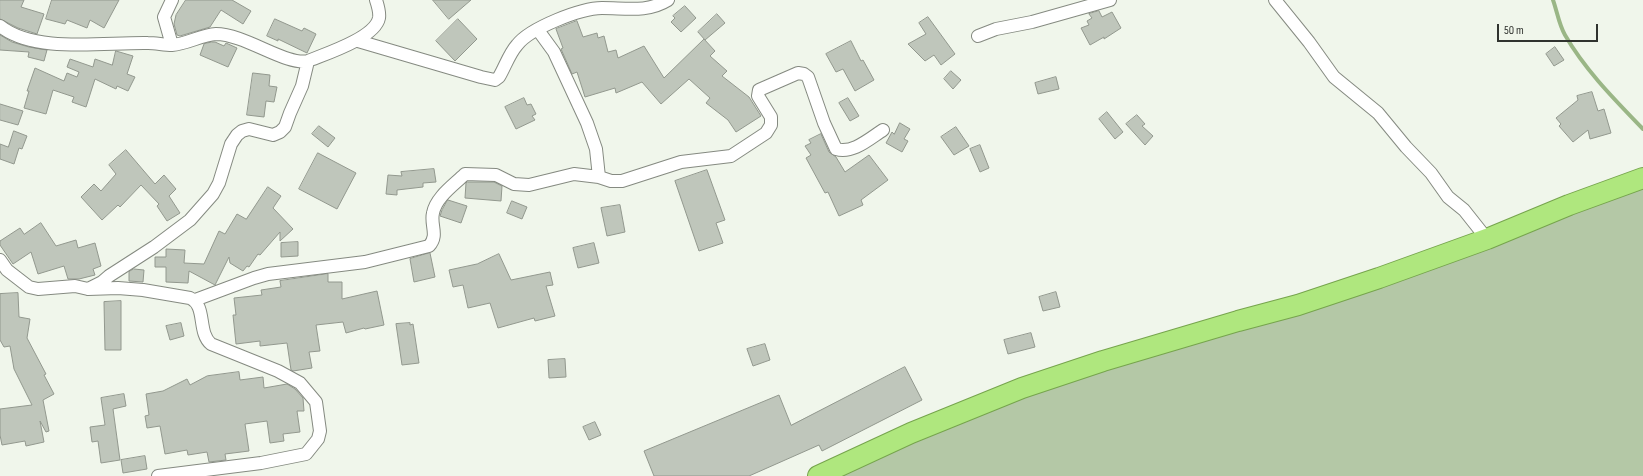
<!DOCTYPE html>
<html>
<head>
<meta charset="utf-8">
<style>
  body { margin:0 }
  #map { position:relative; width:1643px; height:476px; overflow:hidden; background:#f0f6eb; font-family:"Sofia Sans Condensed",sans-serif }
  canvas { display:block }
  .scale { position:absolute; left:1497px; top:24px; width:101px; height:18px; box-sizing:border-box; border:2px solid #30332f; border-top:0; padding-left:5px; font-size:12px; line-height:14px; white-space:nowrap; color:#30332f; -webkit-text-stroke:3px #f0f6eb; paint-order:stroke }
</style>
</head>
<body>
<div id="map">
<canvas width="1643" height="476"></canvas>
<div class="scale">50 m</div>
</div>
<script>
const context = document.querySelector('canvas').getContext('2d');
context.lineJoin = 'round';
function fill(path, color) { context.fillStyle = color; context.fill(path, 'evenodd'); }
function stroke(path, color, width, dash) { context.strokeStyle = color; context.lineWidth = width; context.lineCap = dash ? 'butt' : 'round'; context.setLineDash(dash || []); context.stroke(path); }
fill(new Path2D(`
  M1643 188V476H833L911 440 1080 376Z`), '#b4c8a6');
stroke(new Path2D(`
  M1553 0C1557 11 1559 25 1565 35 1585 70 1615 100 1643 129`), '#9ab686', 4);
const building = new Path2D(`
  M0 0H24L21 7 44 14 37 34 18 28 0 19Z
  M52 0H119L104 28 90 20 87 28 67 20 65 24 46 19Z
  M186 0H232L251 11 243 24 221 10 210 27 180 36 177 35 174 24 176 15Z
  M433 0H471L449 19Z
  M685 6 696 18 681 32 671 22 675 18 673 16Z
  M1099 11 1102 17 1112 12 1121 28 1104 39V37L1090 45 1081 28 1089 25 1087 21 1092 18 1089 14Z
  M717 14 725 23 705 40 698 32Z
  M928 17 955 54 941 65 934 55 925 61 908 44 926 34 919 23Z
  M275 19 302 31 304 28 316 34 307 53 278 39V41L267 36Z
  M458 19 477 39 455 61 436 41Z
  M577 21 583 37 597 33 598 38 604 36 608 52 616 50 618 58 644 46 664 78 704 39 715 51 710 56 727 71 722 76 749 97 761 116 736 132 728 120 706 103 710 98 689 79 661 104 642 82 616 93 615 88 585 97 577 72 572 74 561 49 563 48 556 29Z
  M0 35 12 42 29 47 47 50 44 61 28 57 29 52 0 50Z
  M851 41 861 61 863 60 874 80 855 91 843 69 836 72 826 54Z
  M212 42H215L224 46 226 43 237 48 228 67 200 55 204 44Z
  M1555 47 1564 60 1554 66 1546 54Z
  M116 51 133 56 127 74 135 77 128 91 117 86 116 89 95 79 86 107 72 102 74 97 53 90 46 114 24 108 29 91H27L35 68 64 81 67 73 77 77 79 72 67 67 70 59 93 67 95 59 112 65Z
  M951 71 961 80 953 89 944 79Z
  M253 73 270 75 269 86 277 87 274 102 266 101 264 117 247 115Z
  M1056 77 1059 89 1038 94 1035 83Z
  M1592 92 1598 111 1604 109 1611 133 1590 139 1588 130 1573 142 1559 126 1561 124 1556 118 1578 100 1577 96Z
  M524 98 527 105 531 104 536 114 532 116 535 120 516 129 505 107Z
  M848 98 859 116 850 121 839 103Z
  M0 104 23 111 18 125 0 120Z
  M1107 112 1123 132 1115 139 1099 119Z
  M1137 115 1145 124 1142 126 1153 136 1145 145 1126 124Z
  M900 123 910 129 904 139 908 141 902 152 886 143 892 132 894 134Z
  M319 126 335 138 328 147 312 134Z
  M956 127 969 146 954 155 941 137Z
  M14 131 27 136 22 149 19 148 14 164 0 159V144L8 147Z
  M821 134 829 152 836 157 845 172 869 155 888 180 861 200 863 205 839 216 828 192 825 193 806 158 811 155 805 146 811 143 809 140Z
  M980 145 989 168 980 172 970 149Z
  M126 150 155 184 164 175 176 189 169 196 180 213 167 221 157 206 159 204 141 185 120 207 118 205 102 220 81 197 94 184 101 191 116 174 109 165Z
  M318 153 356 173 337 209 299 189Z
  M434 169 436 182 423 183V187L397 190V195L386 194 388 175 402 176 401 172Z
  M707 170 725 220 716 223 723 243 699 251 675 181Z
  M468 182H494L502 186 501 201 465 198 466 183Z
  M268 187 281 196 273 208 293 229 280 241V232L260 255 258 254 249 267 247 266 243 271 230 263 229 257 215 285 189 271 188 283 166 282V267H155V257H166V249L185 250 184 263 204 264 219 231 225 234 237 214 246 219Z
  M448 200 467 206 461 223 440 216 442 210Z
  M512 201 527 207 522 219 507 213Z
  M620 205 625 232 607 236 601 208Z
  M41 223 56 246 76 240 78 248 95 243 101 266 93 269 95 275 79 279H68L64 266 38 274 31 252 13 264 0 245V241L20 228 24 234Z
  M298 242V256L281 257V243Z
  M594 243 599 263 578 268 573 248Z
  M430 253 435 277 414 282 410 259Z
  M499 254 511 280 550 272 553 285 546 286 555 316 535 321 534 318 498 328 490 303 468 308 463 285 453 287 449 270 477 264Z
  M134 269 144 270 143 282 129 281V272Z
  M328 274V282H342V299L377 291 384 325 365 329 364 328 346 333 343 322 316 325 320 351 309 352 312 368 293 371 291 370 287 343 260 346V341L236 344 233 315H236L234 298 262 295 261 290 281 287 280 281Z
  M1056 292 1060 307 1043 311 1039 297Z
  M18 293 19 317 30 319 27 338 46 374 44 375 54 394 43 400 49 431 46 432 40 421 44 442 26 446 25 441 2 445 0 435V409L32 405 14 369 10 346 4 347 0 340V294Z
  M121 301V350H105L104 302Z
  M181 323 184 336 170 340 166 326Z
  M410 323V325L413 324 419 363 402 365 396 324Z
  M1031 333 1035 347 1008 354 1004 340Z
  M765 344 770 360 753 366 747 349Z
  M565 359 566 377 549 378 548 360Z
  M905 367 922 400 822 451 819 445 749 476H654L644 451 779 395 791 425Z
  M239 372 240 380 263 377 264 388 287 384 295 389 303 398 304 411H297L300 432 283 434 284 441 270 443 267 421 245 424 249 451 225 454 226 460 209 462 207 452 188 455 187 450 165 454 160 426 147 428 145 416 149 415 146 394 163 391 187 379 190 385 207 376Z
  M124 394 126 406 113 409 120 460 101 463 98 441 92 442 90 427 105 425 101 398Z
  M595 422 601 435 589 440 583 427Z
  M145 456 147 469 123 473 121 460Z`);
fill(building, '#bfc6bb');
stroke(building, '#92988e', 1);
const minor = new Path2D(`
  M1275 0 1309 42 1334 77 1378 113 1406 147 1431 173 1448 197 1464 210 1487 239
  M0 26C35 54 104 42 148 43 156 43 164 45 172 45 187 44 201 35 216 34 245 34 286 66 308 61L302 86 290 113 285 127 280 132 273 135 249 129 242 131 237 135 231 144 219 183 213 194 190 220 154 247 109 276 102 282 88 289
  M538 30 554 52 587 123 596 149 599 177
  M978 36 996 29 1032 22 1110 0
  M358 41 481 77 495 80 499 77C505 67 509 54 517 45 530 28 581 8 602 8 626 8 647 13 668 0
  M172 45 164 17 172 0
  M308 61C325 54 375 38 379 18 380 12 378 6 376 0
  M0 260 7 270 29 287 38 289 75 286 88 289 118 288 143 290 190 298C207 306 197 332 211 344L278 371 300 383 316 402 320 431 318 439 306 454 261 463 158 476
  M195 300 254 278 268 274 365 262 429 246C439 235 430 225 433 213 436 197 454 185 465 174L496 175 514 184 529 185 574 174 599 177 611 181H622L681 162 731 156 766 133 771 125V117L758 96 759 90 798 73 804 74 808 77 824 123 836 149C853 154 869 139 883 130`);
const trunk = new Path2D(`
  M818 476 911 433 1022 388 1103 361 1238 321 1298 305 1379 278 1487 239 1569 205 1643 178`);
stroke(minor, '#858a81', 14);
stroke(trunk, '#76a44d', 22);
stroke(minor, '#fff', 12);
stroke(trunk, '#afe77e', 20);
</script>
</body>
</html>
